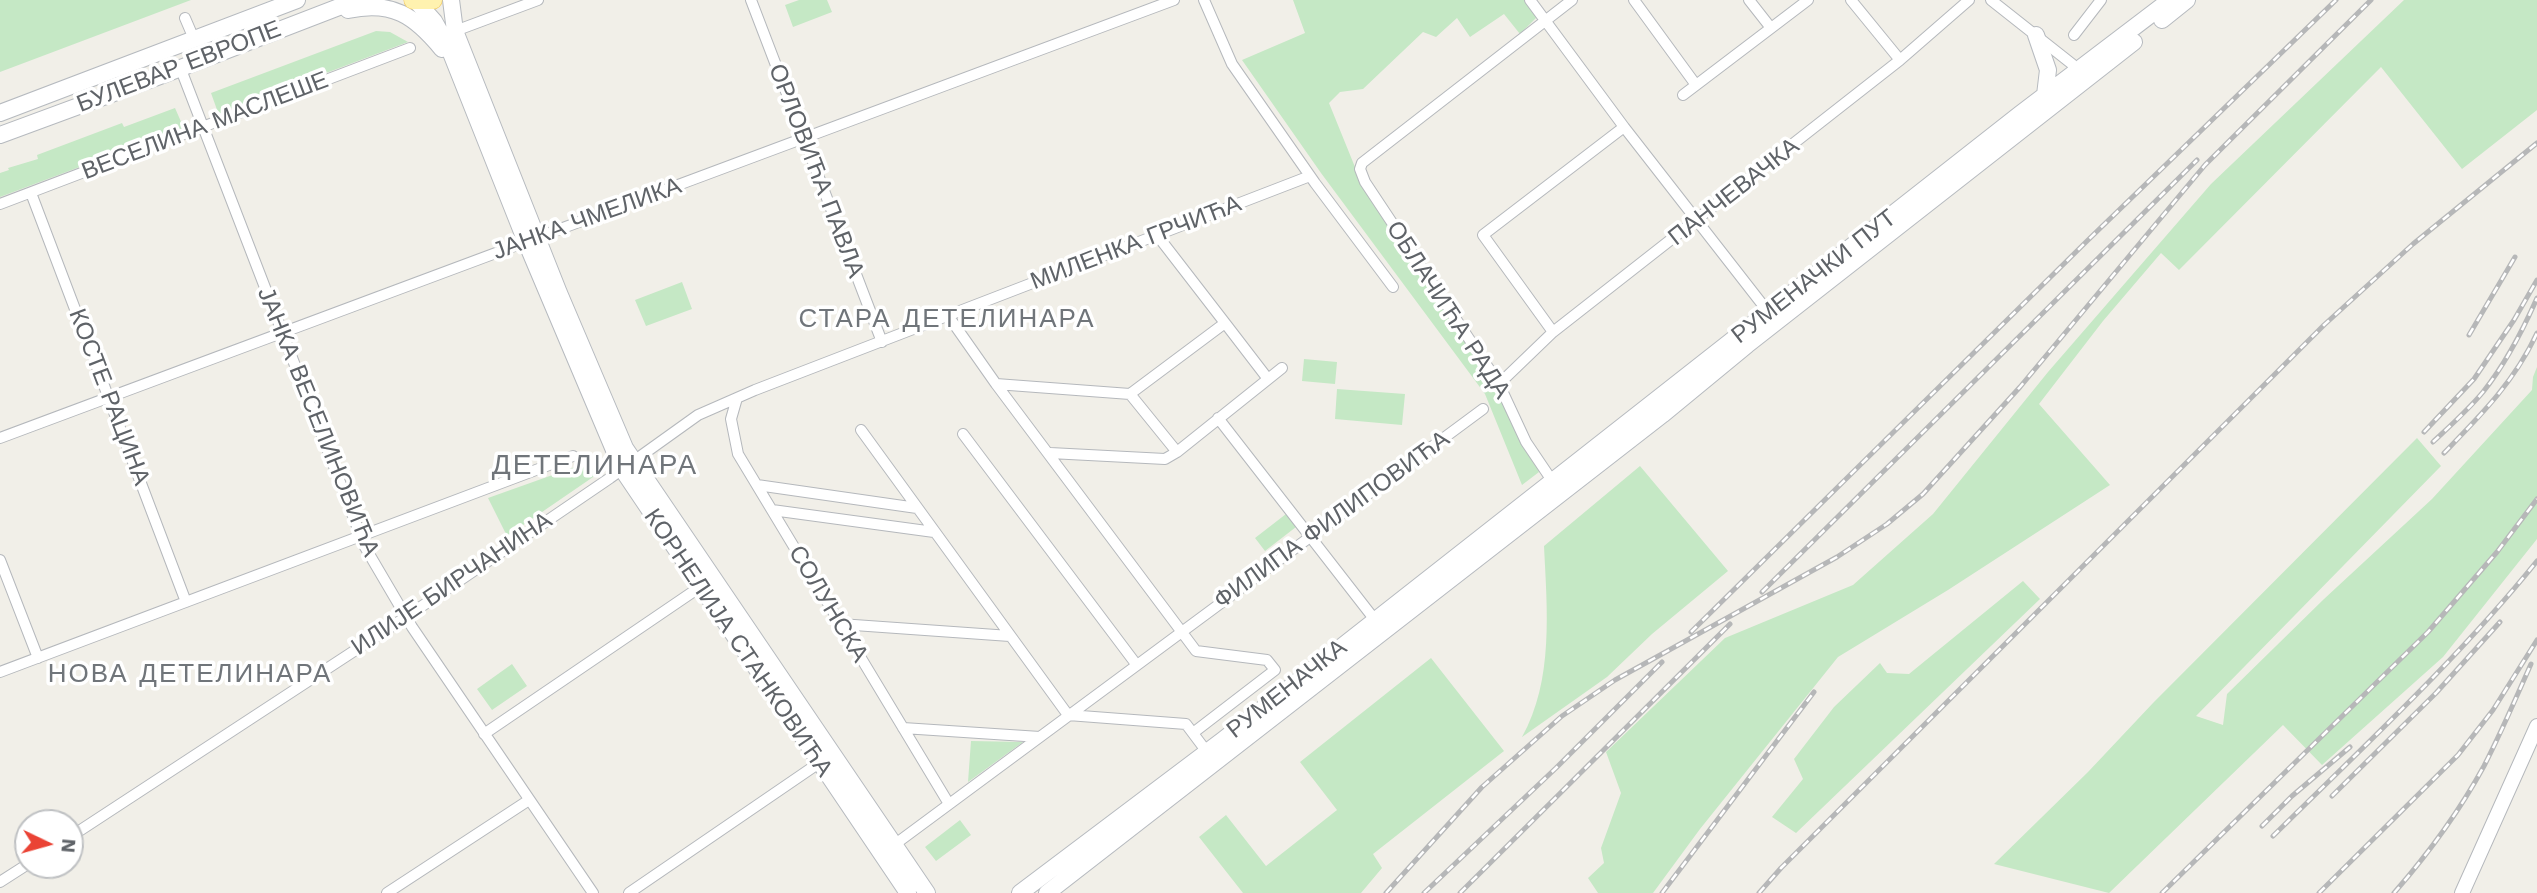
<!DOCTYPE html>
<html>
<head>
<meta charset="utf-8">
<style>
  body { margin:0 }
  #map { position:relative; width:2537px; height:893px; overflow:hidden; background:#f1efe8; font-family:"Work Sans",sans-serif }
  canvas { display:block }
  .north { position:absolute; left:14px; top:809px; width:70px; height:70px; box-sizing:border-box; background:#fff; border:2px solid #bfc1c3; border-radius:50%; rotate:95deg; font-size:19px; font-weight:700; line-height:28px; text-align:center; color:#5f6368 }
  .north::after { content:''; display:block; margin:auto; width:24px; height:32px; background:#ea4335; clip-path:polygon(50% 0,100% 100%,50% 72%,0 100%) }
</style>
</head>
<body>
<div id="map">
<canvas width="2537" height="893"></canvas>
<div class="north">N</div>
</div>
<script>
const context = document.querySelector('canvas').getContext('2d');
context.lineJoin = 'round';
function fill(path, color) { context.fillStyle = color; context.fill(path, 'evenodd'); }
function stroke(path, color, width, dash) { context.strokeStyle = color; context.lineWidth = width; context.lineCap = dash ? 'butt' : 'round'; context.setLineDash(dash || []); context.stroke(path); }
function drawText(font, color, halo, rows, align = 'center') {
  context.font = font + ' "Work Sans",sans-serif'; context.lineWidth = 7; context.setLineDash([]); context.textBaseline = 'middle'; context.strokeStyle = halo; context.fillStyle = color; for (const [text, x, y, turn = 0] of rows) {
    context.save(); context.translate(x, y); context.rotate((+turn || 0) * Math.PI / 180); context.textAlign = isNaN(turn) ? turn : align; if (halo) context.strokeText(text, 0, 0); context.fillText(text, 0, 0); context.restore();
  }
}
fill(new Path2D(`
  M0 0H191L0 72Z
  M799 0H827L832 12 793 27 785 5Z
  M1293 0H1530L1540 14 1520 34 1504 14 1470 37 1457 18 1436 37 1423 32 1363 89 1340 92 1329 103 1357 172 1499 384 1539 472 1522 485 1485 394 1321 173 1242 60 1305 33Z
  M2404 0H2537V110L2462 169 2381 67 2179 270 2161 253 2103 321 2039 404 2110 485 1948 590 1838 657 1700 829 1653 893H1598L1588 878 1604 863 1601 848 1621 793 1606 752 1725 638 1853 585 1933 514 2048 372 2211 184Z
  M376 31 390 32 408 42 231 109 233 116 221 121 211 93Z
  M175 108 186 133 178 137 175 131 0 197V173L9 170 8 168 38 159 37 155 122 123 124 127Z
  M682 282 692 309 646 326 635 300Z
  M1304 359 1337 362 1335 384 1302 381Z
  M2537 367V539L2443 657 2322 765 2283 725 2109 893 1994 864 2088 772 2153 703 2417 438 2441 466 2196 716 2223 725 2227 694 2324 599 2432 499 2532 390 2533 377Z
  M1337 389 1405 394 1402 425 1335 419Z
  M589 462 596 475 507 536 488 498Z
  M1640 466 1728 571 1652 634 1607 677 1522 737C1554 680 1547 609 1544 546Z
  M1286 514 1296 527 1265 551 1255 538Z
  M2023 581 2040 599 1796 833 1772 817 1803 779 1794 759 1834 707 1880 663 1887 673 1909 674Z
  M1431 658 1504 751 1373 854 1382 868 1361 893H1243L1199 837 1226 815 1266 866 1337 810 1300 762Z
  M512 664 527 686 492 710 477 689Z
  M971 741 1023 742 968 782Z
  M960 820 971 835 936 861 925 847Z`), '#c5e8c5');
const minor = new Path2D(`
  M751 0 882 342
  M1204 0 1232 64 1315 183 1393 287
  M1530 0 1624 127 1769 313
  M1634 0 1696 85
  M1749 0 1771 28
  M1851 0 1900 60
  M1991 0 2072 64 2077 75
  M185 18 194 39
  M455 31 538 0
  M2074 35 2101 0
  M180 67 365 547 412 627 593 893
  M1683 95 1808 0
  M31 193 186 602
  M0 204 410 48
  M1157 235 1225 323
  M949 317 996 384 1130 394
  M1553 332 1483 235 1624 127
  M1268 379 1225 323 1130 394 1177 452 1282 368
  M996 384 1196 651 1267 660 1275 670 1193 733
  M1499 384 1553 332 1900 60 1969 0
  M737 398 731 419 738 454 949 804
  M1218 418 1375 620
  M861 430 1068 715 1186 724 1207 752
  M963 434 1136 664
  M0 438 1174 0
  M1050 453 1165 459 1177 452
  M757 485 917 508
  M1555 485 1526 442 1499 384 1365 182 1360 169 1362 163 1572 0
  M772 510 934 532
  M0 560 38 658
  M840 624 1010 636
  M0 672 573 456
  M903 728 1040 737
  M484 734 700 587
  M70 837 406 617 610 478 698 415 755 390 1310 176
  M894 845 1483 409
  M0 882 28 864
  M387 893 529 800
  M629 893 819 763`);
const tertiary = new Path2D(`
  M2462 893 2537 726`);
const secondary = new Path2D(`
  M451 0 455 31 559 293 625 448 927 893
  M416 1 434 21 449 48 526 242 622 469 908 893
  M348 10C392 0 415 16 442 49
  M2162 20 2187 0
  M2036 35 2048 70 2045 95
  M0 113 297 0
  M0 135 160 76 357 0
  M1020 893 1223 740 2020 114 2170 0
  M1047 893 1662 415 1747 345 2134 42`);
const primary = new Path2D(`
  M413 0H433`);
stroke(minor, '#b5b8bc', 12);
stroke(tertiary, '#b5b8bc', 16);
stroke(secondary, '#b6babf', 18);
stroke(primary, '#f2c960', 19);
stroke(minor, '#fff', 10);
stroke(tertiary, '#fff', 14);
stroke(secondary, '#fff', 16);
stroke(primary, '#fff2af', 18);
const rail = new Path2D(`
  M2469 335 2515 257
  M2424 432 2474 379 2514 320 2537 280
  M2433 442C2450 426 2468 410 2483 392 2506 363 2522 332 2537 298
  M2444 453C2481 415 2515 381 2537 333
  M1762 592 2197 160
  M1691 632 2087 241 2336 0
  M2332 796 2436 693 2500 622
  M2262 826 2292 796 2350 747
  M2273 836C2363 747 2457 660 2537 561
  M1386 893 1482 787 1562 716 1615 680 1837 557 1887 524 1923 494 2020 387 2205 165 2371 0
  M1424 893 1556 768 1662 662
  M1460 893 1730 624
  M1662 893 1814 692
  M1759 893 1781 868 2324 325 2413 244 2537 143
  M2162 893 2428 632 2497 552 2537 499
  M2319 893 2458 755 2493 710 2537 640
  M2394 893C2428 854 2459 812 2484 766 2501 733 2516 698 2531 664`);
stroke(rail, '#b6b7b8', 5);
stroke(rail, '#fff', 2.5, [8]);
drawText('24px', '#5f6368', '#fff', [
  ["БУЛЕВАР ЕВРОПЕ",179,67,-21],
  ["ВЕСЕЛИНА МАСЛЕШЕ",205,126,-21],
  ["ОРЛОВИЋА ПАВЛА",816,171,69],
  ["ПАНЧЕВАЧКА",1734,192,-38],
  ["ЈАНКА ЧМЕЛИКА",587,219,-20],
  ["МИЛЕНКА ГРЧИЋА",1136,243,-21],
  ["РУМЕНАЧКИ ПУТ",1814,277,-38],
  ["ОБЛАЧИЋА РАДА",1448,310,57],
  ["КОСТЕ РАЦИНА",109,397,69],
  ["ЈАНКА ВЕСЕЛИНОВИЋА",318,422,68],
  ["ФИЛИПА ФИЛИПОВИЋА",1332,520,-36],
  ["ИЛИЈЕ БИРЧАНИНА",452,584,-34],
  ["СОЛУНСКА",828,604,59],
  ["КОРНЕЛИЈА СТАНКОВИЋА",738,643,56],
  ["РУМЕНАЧКА",1287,689,-38]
]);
context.letterSpacing = '2px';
drawText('26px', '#70757a', '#fff', [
  ["СТАРА ДЕТЕЛИНАРА",947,319],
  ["НОВА ДЕТЕЛИНАРА",190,674]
]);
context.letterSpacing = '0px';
context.letterSpacing = '2px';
drawText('28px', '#70757a', '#fff', [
  ["ДЕТЕЛИНАРА",595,466]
]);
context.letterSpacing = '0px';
</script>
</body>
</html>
